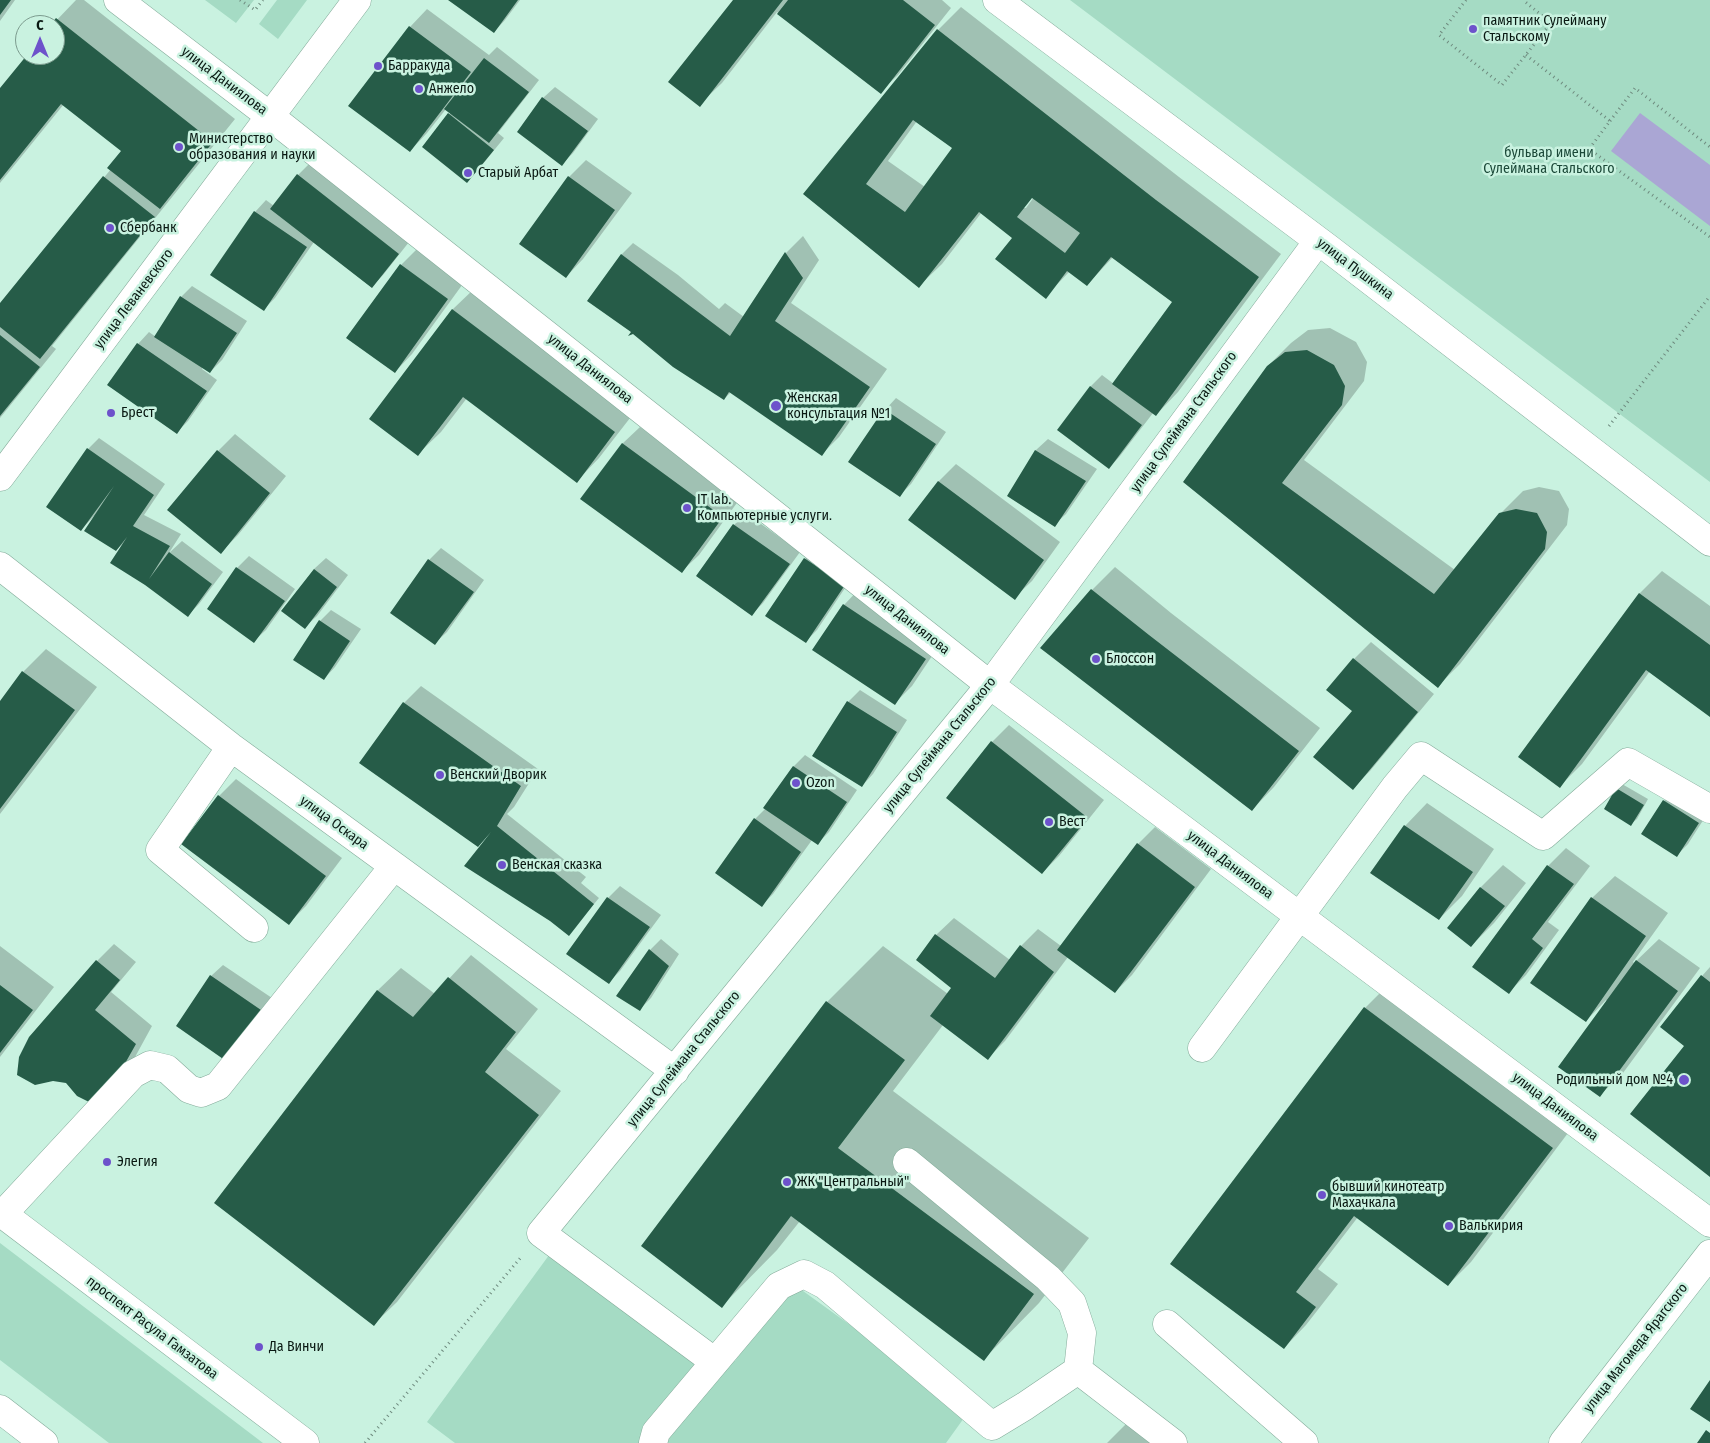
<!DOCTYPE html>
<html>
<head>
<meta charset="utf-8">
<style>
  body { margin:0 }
  #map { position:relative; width:1710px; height:1443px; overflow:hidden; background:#c9f2e0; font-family:"Fira Sans Condensed",sans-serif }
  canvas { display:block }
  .north { position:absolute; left:15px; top:15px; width:50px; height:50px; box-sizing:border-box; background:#c9f2e0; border:1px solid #7c9b8e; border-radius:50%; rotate:0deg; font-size:14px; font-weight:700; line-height:20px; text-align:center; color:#091812 }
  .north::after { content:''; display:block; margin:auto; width:18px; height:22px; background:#6d52cb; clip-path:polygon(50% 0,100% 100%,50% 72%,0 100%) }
</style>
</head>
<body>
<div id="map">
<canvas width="1710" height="1443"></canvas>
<div class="north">С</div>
</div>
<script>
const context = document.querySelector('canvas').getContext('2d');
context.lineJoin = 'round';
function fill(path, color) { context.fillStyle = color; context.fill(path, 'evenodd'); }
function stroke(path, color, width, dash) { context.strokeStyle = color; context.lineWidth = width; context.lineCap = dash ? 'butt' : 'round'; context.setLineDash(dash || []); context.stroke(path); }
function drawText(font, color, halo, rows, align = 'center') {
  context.font = font + ' "Fira Sans Condensed",sans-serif'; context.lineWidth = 5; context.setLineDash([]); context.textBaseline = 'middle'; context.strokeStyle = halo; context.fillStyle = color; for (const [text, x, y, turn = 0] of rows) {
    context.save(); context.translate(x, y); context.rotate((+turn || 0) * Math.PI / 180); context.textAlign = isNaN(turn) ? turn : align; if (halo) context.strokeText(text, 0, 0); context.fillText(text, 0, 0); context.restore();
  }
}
fill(new Path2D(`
  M205 0H254L236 23Z
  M277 0H307L278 39 259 24Z
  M1070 0H1710V482Z
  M563 1236 735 1361 792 1283 969 1411 946 1443H455L427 1422Z
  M0 1243 263 1443H109L0 1360Z`), '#a5dbc4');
fill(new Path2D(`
  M1640 113 1710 165V226L1611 151Z`), '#aaa6d4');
fill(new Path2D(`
  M0 0H15L0 21Z
  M76 0H84L235 119 52 346 56 349 0 418V304L111 169 123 151 64 104 0 183V90L28 55H55V25H52Z
  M450 0H520L505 20 494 32Z
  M734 0H942L951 8 898 75 880 92 777 12 722 83 699 105Z
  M961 7 1179 177 1281 254 1178 392 1156 415 1153 413 1120 456 1109 468 1058 430 1091 386 1102 375 1114 384 1174 302 1113 257 1087 285 1070 271 1045 297 1014 238 982 212 942 264 919 286 805 194 938 30ZM917 121 954 148 925 187 888 161ZM1035 192 1037 193 1026 208H1023Z
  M427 9 489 55 497 47 539 80 498 133 504 138 478 170 467 181 423 147 451 112 446 109 427 133 410 151V27Z
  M555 87 598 119 573 153 562 164 543 98Z
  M586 160 632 193 583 259 566 277 569 177Z
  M309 164 409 242 383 275 371 287 314 242 275 298 264 309 255 212 266 200 274 206 298 175Z
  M803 236 819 260 791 303 887 369 839 437 822 454 731 392 724 399 588 300 622 254 633 243 678 275 719 309 725 303 744 317 786 253Z
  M418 248 465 281 412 354 395 372 401 265Z
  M192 286 247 321 222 360 210 372 203 367 202 369 217 380 188 421 177 432 138 344 149 332 156 337 181 297Z
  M476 287 637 409 599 458 577 481 467 398 441 432 418 454 371 418 453 309Z
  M1330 328 1356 342 1367 362 1364 381 1304 460 1455 570 1500 514 1523 491 1539 487 1559 491 1569 509 1567 525 1460 664 1438 686 1184 481 1267 367 1291 343 1308 330Z
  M896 398 946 432 911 484 900 495 885 410Z
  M640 427 739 500 699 555 681 572 622 444Z
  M235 434 286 476 238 535 221 552 218 451Z
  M99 438 165 484 144 515 181 534 169 553 182 541 223 572 199 604 188 615 146 584 124 543 116 550 94 516 81 530 88 449Z
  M1048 439 1097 469 1066 514 1054 525 1009 496 1036 450Z
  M956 464 1060 542 1032 581 1014 598 910 520 939 481Z
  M746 513 800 552 763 603 752 614 697 575 734 525Z
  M816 547 855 573 817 630 806 641 767 615 805 559Z
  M441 548 484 580 447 632 435 643 392 613 429 560Z
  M249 556 295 589 266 630 254 641 208 608 237 568Z
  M326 558 348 575 317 616 305 627 283 610 314 569Z
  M1115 567 1171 613 1320 728 1274 787 1252 810 1042 648 1092 590Z
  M1662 571 1710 606V715L1650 671 1582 764 1560 786 1520 757 1640 593Z
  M861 587 942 641 912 686 895 703 814 649 844 605Z
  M331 610 361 629 335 667 324 679 320 621Z
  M1371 642 1434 694 1370 771 1353 788 1354 659Z
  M46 649 97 687 0 814V703L23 672Z
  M421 686 538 769 514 807 507 814 586 877 581 883 599 898 569 934 491 831 404 703Z
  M860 690 907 720 873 774 862 786 814 756 848 702Z
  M1009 725 1104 800 1059 856 1042 873 947 797 992 742Z
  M805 755 857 790 829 832 818 843 812 840 773 894 762 905 755 819 766 808 794 766Z
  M236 779 342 858 306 906 289 923 219 796Z
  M1622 784 1648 799 1637 819 1631 824 1617 789Z
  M1675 790 1709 811 1688 844 1677 855 1664 801Z
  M1427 803 1494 849 1462 896 1439 919 1405 826Z
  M1155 827 1211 869 1132 975 1115 992 1068 957 1005 1041 988 1058 943 1025 893 1091 1089 1238 1039 1303 984 1359 800 1221 777 1250 722 1306 642 1246 827 1002 883 946 948 994 953 987 918 960 936 935 954 918 1010 960 1021 946 1038 929 1061 946 1138 844Z
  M1566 848 1590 866 1548 922 1559 930 1526 975 1509 992 1474 966 1548 866Z
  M1503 865 1526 883 1494 923 1471 946 1481 887Z
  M1615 876 1668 913 1633 962 1634 963 1659 939 1700 968 1623 1073 1600 1095 1607 1001 1606 1000 1586 1021 1592 898Z
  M620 886 661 915 620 971 608 983 568 954 608 898Z
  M661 939 679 954 651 998 640 1009 650 950Z
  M114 944 136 962 111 992 152 1026 123 1079 30 1037 97 961Z
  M0 946 54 987 0 1057Z
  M471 955 538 1009 506 1049 561 1091 397 1302 374 1324 215 1203 378 990 401 968 435 994Z
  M223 965 272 998 237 1048 211 976Z
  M1710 967V1175L1686 1046 1702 976Z
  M1388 985 1574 1125 1471 1262 1448 1285 1358 1217 1318 1269 1338 1284 1306 1325 1284 1348 1172 1264 1365 1008Z
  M1137 1413 1178 1443H1107Z`), '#0003');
fill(new Path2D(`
  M0 0H11L0 15Z
  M448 0H518L494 33Z
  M733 0H783L700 107 668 82Z
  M788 0H903L935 25 881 94 777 14Z
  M56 18 213 142 160 209 107 168 121 151 61 104 0 180V88L27 55H55V25H50Z
  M409 26 471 72 410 152 348 106Z
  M937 29 1156 200 1259 277 1156 416 1112 384 1172 302 1111 257 1087 286 1067 271 1046 299 995 259 1012 238 979 212 919 288 803 194ZM913 120 952 148 905 212 866 184ZM1032 198 1080 233 1065 253 1017 217Z
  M484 58 529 92 489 143 444 109Z
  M542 97 588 131 562 166 517 132Z
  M448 113 494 150 467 183 422 147Z
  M297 174 399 254 372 288 270 209Z
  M103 176 155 217 40 359 0 327V303Z
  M568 176 615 210 566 278 519 244Z
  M254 211 307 247 264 311 210 275Z
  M785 252 803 278 775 321 870 387 822 456 729 392 724 400 673 367 633 334 628 336 631 332 587 301 621 254 730 336Z
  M400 264 448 299 395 373 346 338Z
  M180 296 237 333 210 373 154 337Z
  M452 309 615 432 577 483 463 397 418 456 369 419Z
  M0 335 40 367 0 416Z
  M137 343 207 391 177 434 107 385Z
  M1307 350 1334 365 1345 386 1342 405 1282 483 1434 594 1499 513 1516 509 1537 513 1547 532 1545 549 1438 688 1183 482 1267 366 1285 352Z
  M1090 386 1142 425 1109 469 1057 430Z
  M884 409 936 444 900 497 848 462Z
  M622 443 723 517 682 573 580 499Z
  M87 448 154 495 133 526 170 546 149 579 169 552 212 584 188 617 145 585 110 563 127 537 116 551 84 531 114 486 81 531 46 507Z
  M217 450 270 493 221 554 167 510Z
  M1035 450 1086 481 1055 527 1007 496Z
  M938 481 1044 560 1015 600 908 520Z
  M733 524 790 564 752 616 696 576Z
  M804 558 845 585 806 643 765 616Z
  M428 559 474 592 435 645 390 613Z
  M236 567 285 601 254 643 207 609Z
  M314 569 337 587 305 629 281 611Z
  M1091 589 1149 635 1299 751 1252 811 1040 648Z
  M1639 593 1710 645V717L1646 670 1560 788 1518 757Z
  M843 604 926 659 895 705 812 650Z
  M319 620 350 641 324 680 293 660Z
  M1353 658 1418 712 1353 790 1313 757 1352 711 1326 690Z
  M22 671 75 710 0 809V701Z
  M847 701 897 732 862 787 812 756Z
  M403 702 521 786 497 826 594 904 569 936 550 921 464 866 491 832 478 847 359 763Z
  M991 741 1088 818 1042 874 946 798Z
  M793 766 847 802 818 845 763 808Z
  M1616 788 1644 805 1631 826 1604 809Z
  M218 795 326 876 289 925 181 844Z
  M1663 800 1699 823 1677 857 1641 834Z
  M754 818 801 852 762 907 715 873Z
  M1404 825 1473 872 1439 920 1370 873Z
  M1137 843 1195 887 1115 993 1057 950Z
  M1547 865 1574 884 1532 939 1543 948 1509 994 1472 967Z
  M1480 887 1505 906 1471 947 1447 928Z
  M607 897 650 927 609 984 566 954Z
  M1591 897 1646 936 1586 1022 1530 983Z
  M935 934 995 978 1020 945 1054 972 988 1060 930 1016 951 988 916 960Z
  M649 949 669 966 640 1011 616 996Z
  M96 960 120 980 95 1010 136 1044 106 1097 91 1103 77 1096 66 1083 53 1081 35 1085 17 1075 19 1057 29 1037Z
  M1636 960 1678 991 1600 1097 1558 1067Z
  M210 975 261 1010 226 1061 176 1026Z
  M1701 975 1710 982V1177L1630 1114 1684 1046 1660 1027Z
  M448 977 516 1032 485 1072 539 1115 374 1326 214 1203 377 990 413 1017Z
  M0 985 33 1010 0 1053Z
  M826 1001 905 1060 838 1148 1034 1294 984 1361 791 1216 722 1308 641 1246Z
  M1364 1007 1553 1148 1448 1286 1354 1216 1296 1292 1316 1307 1284 1349 1170 1264Z
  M1710 1380V1422L1690 1409Z
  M1706 1430 1710 1433V1443H1697Z`), '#265c48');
const minor = new Path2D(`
  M118 0 271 117 990 685 1710 1223
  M997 0 1328 248 1710 542
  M0 477 357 0
  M0 566 231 747 675 1071
  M231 747 160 850 254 928
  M1202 1048 1395 787 1421 756 1543 836 1628 762 1710 809
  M907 1162 1048 1278 1072 1303 1082 1333 1078 1370
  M3 1214 133 1074 150 1065 167 1069 189 1089 201 1093 218 1086 394 866
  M1167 1324 1304 1443
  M715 1362 541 1233 990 685 1318 241
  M653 1443 656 1432 779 1286 804 1274 825 1285 992 1426 1025 1406 1078 1370 1173 1443
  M1563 1443 1710 1254`);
const major = new Path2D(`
  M0 1212 305 1443
  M0 1409 44 1443`);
stroke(minor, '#84ab9a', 29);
stroke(major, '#84ab9a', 29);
stroke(new Path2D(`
  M240 0 255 10 263 0
  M1466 0 1439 35 1502 85 1551 23 1523 0
  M1526 55 1610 121 1589 149 1710 237
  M1610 121 1635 88 1710 147
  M1609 426 1710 296
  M365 1443 522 1256`), '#6e8a7e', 3, [1, 4]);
stroke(minor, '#fff', 28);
stroke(major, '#fff', 28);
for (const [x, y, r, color] of [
  [1473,29,5,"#6d52cb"],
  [378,66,5,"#6d52cb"],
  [419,89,5,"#6d52cb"],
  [179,147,5,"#6d52cb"],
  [468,173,5,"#6d52cb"],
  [110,228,5,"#6d52cb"],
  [776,406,6,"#6d52cb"],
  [111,413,5,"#6d52cb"],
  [687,508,5,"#6d52cb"],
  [1096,659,5,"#6d52cb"],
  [440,775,5,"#6d52cb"],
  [796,783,5,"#6d52cb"],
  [1049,822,5,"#6d52cb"],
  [502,865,5,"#6d52cb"],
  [1684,1080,6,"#6d52cb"],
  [107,1162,5,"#6d52cb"],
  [787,1182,5,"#6d52cb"],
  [1322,1195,5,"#6d52cb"],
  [1449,1226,5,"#6d52cb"],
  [259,1347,5,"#6d52cb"]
]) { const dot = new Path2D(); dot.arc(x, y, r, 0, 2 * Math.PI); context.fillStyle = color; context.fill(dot); stroke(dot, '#c9f2e0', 2); }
drawText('14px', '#091812', '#c9f2e0', [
  ["памятник Сулейману",1483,21],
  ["Стальскому",1483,37],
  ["Барракуда",388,66],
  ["Анжело",429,89],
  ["Министерство",189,139],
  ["образования и науки",189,155],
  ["Старый Арбат",478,173],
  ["Сбербанк",120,228],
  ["Женская",787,398],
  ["консультация №1",787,414],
  ["Брест",121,413],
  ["IT lab.",697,500],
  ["Компьютерные услуги.",697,516],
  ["Блоссон",1106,659],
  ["Венский Дворик",450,775],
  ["Ozon",806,783],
  ["Вест",1059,822],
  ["Венская сказка",512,865],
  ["Родильный дом №4",1673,1080,"right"],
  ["Элегия",117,1162],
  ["ЖК \"Центральный\"",797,1182],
  ["бывший кинотеатр",1332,1187],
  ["Махачкала",1332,1203],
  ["Валькирия",1459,1226],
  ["Да Винчи",269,1347]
], 'left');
drawText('14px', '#091812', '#c9f2e0', [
  ["улица Даниялова",224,81,37],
  ["улица Пушкина",1355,269,37],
  ["улица Леваневского",134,299,-53],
  ["улица Даниялова",590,369,38],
  ["улица Сулеймана Стальского",1184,422,-54],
  ["улица Даниялова",907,620,38],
  ["улица Сулеймана Стальского",940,745,-51],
  ["улица Оскара",334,823,36],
  ["улица Даниялова",1230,865,37],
  ["улица Сулеймана Стальского",684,1059,-51],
  ["улица Даниялова",1555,1107,37],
  ["проспект Расула Гамзатова",152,1328,37],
  ["улица Магомеда Ярагского",1636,1348,-52]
]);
drawText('14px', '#1b4838', '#c9f2e0', [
  ["бульвар имени",1549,153],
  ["Сулеймана Стальского",1549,169]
]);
</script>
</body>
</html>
